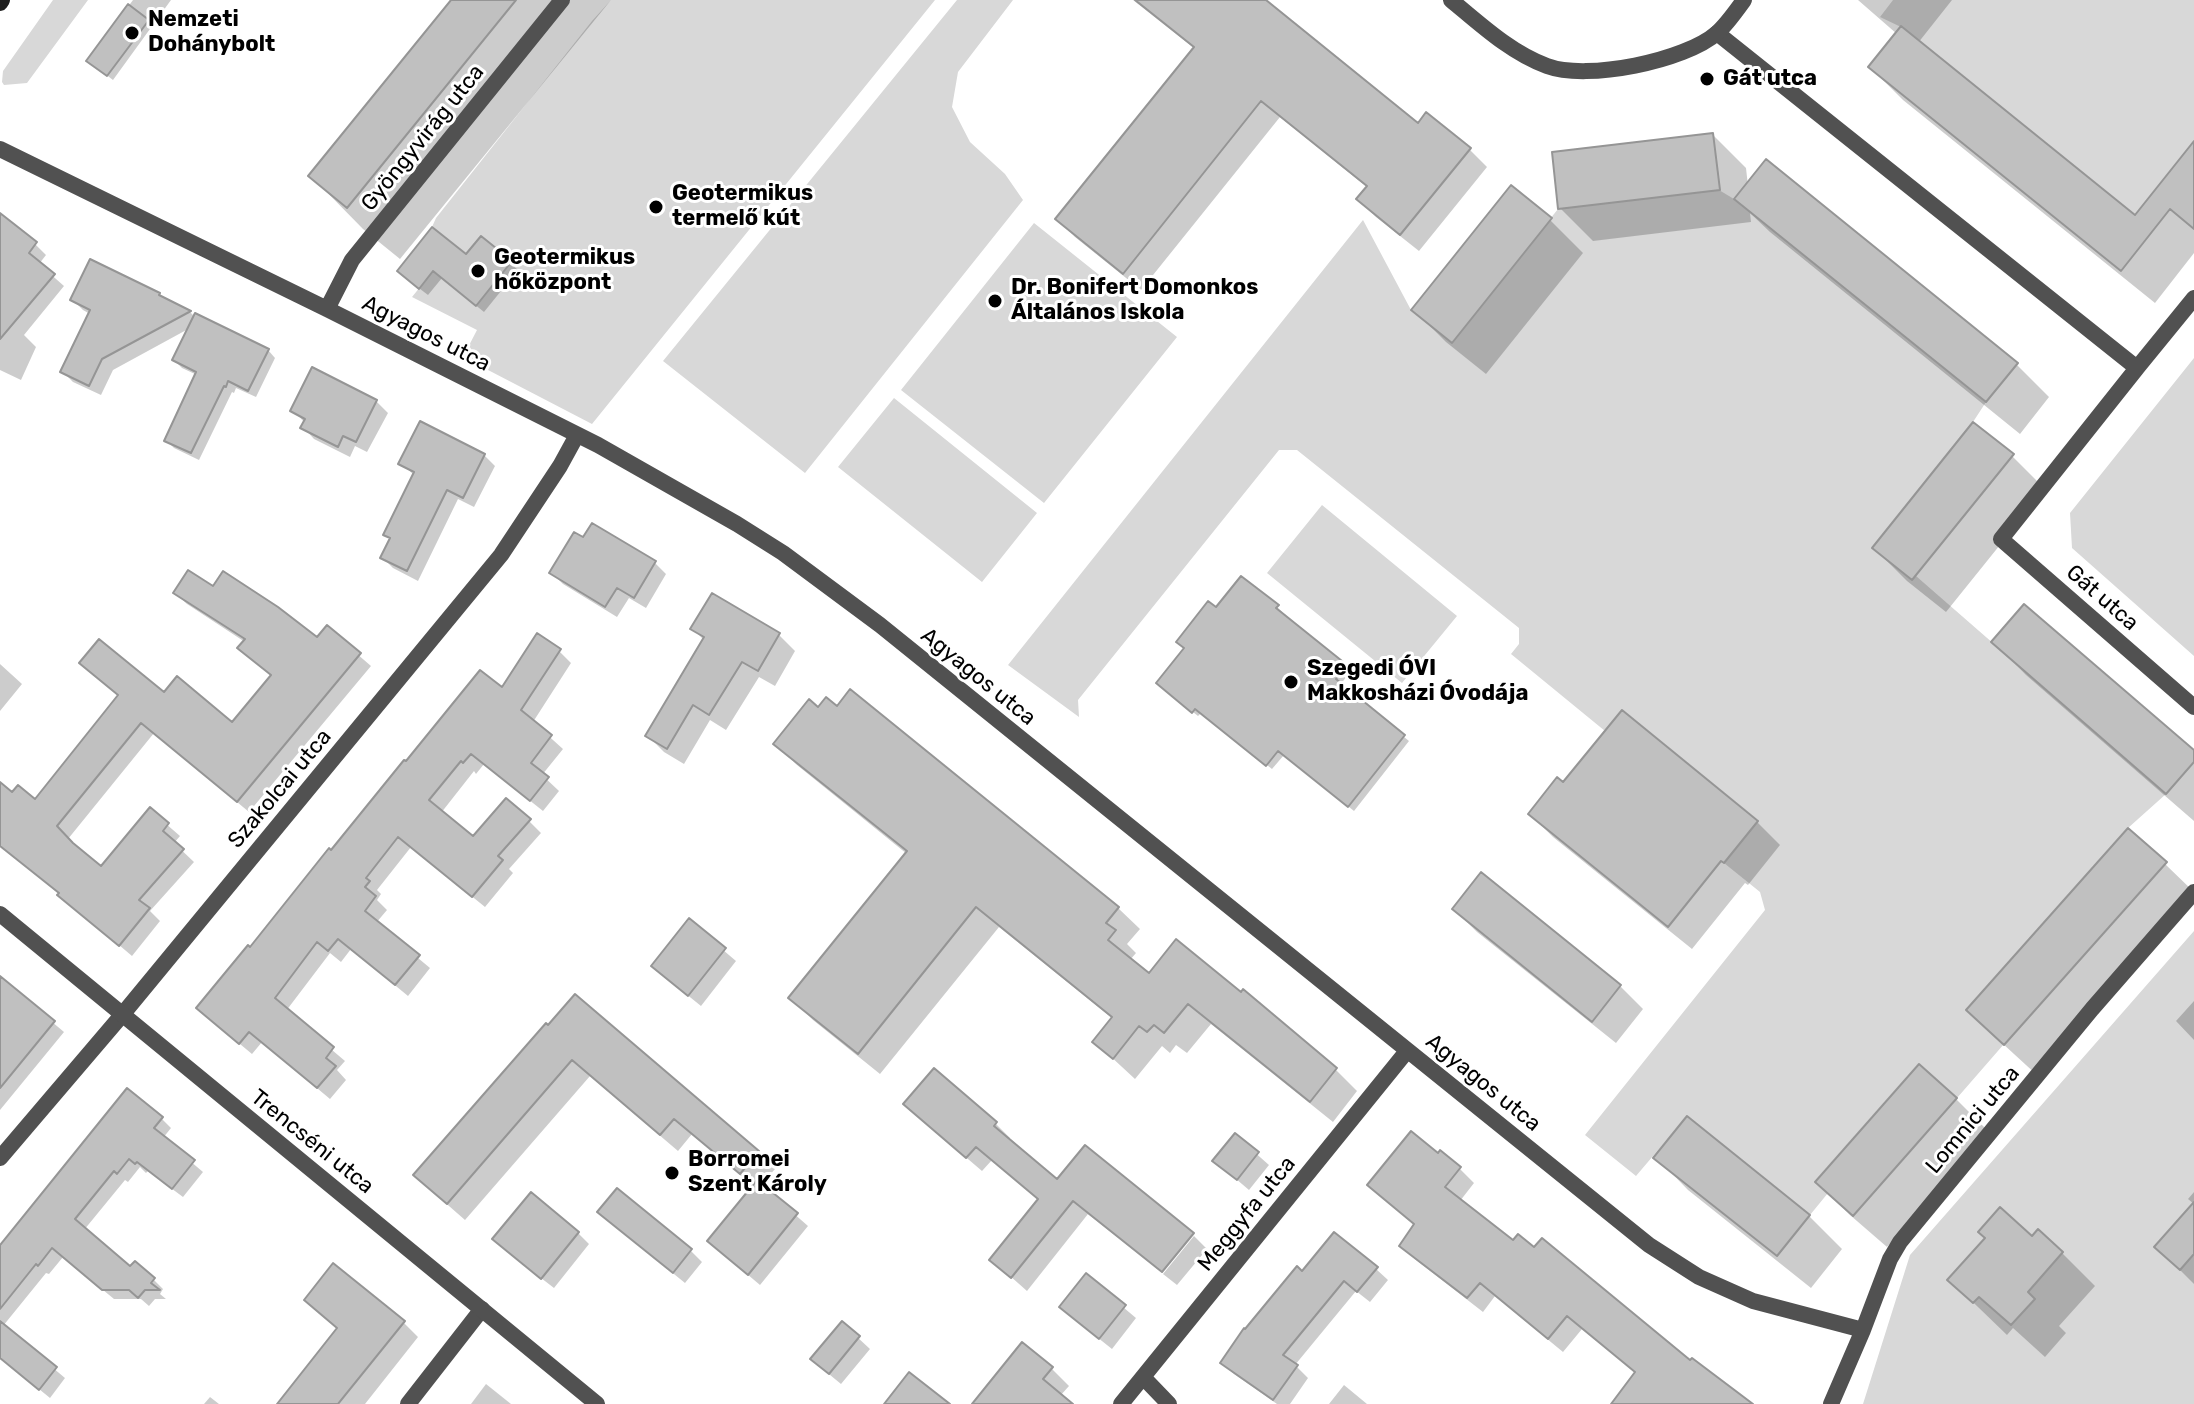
<!DOCTYPE html>
<html>
<head>
<meta charset="utf-8">
<style>
  body { margin:0 }
  canvas { display:block; background:#fff }
</style>
</head>
<body>
<canvas width="2194" height="1404"></canvas>
<script>
const context = document.querySelector('canvas').getContext('2d');
context.lineJoin = 'round';
function fill(path, color) { context.fillStyle = color; context.fill(path, 'evenodd'); }
function stroke(path, color, width, dash) { context.strokeStyle = color; context.lineWidth = width; context.lineCap = dash ? 'butt' : 'round'; context.setLineDash(dash || []); context.stroke(path); }
function drawText(font, color, halo, rows, align = 'center') {
  context.font = font + ' Rubik,sans-serif'; context.lineWidth = 6; context.setLineDash([]); context.textBaseline = 'middle'; context.strokeStyle = halo; context.fillStyle = color; for (const [text, x, y, turn = 0] of rows) {
    context.save(); context.translate(x, y); context.rotate((+turn || 0) * Math.PI / 180); context.textAlign = isNaN(turn) ? turn : align; if (halo) context.strokeText(text, 0, 0); context.fillText(text, 0, 0); context.restore();
  }
}
fill(new Path2D(`
  M53 0H88L27 83 4 85 2 82 3 71Z
  M611 0H935L592 424 463 357 477 330 412 297 454 245 432 227 436 218 592 21Z
  M957 0H1013L958 72 952 107 970 142 1005 174 1023 200 805 473 663 361Z
  M1893 0H2194V141L2135 215 1901 27 1880 17Z
  M1719 190 1734 199 1986 402 1973 422 1872 548 1912 580 1916 576 2166 794 2128 828 1966 1010 2004 1044 1957 1098 1918 1064 1815 1181 1828 1193 1810 1215 1687 1116 1636 1176 1585 1135 1765 910 1760 892 1724 863 1758 820 1622 711 1605 731 1511 654 1519 644V628L1297 450H1279L1078 700 1079 717 1008 665 1363 220 1411 310 1452 342 1558 209Z
  M1034 223 1177 337 1044 503 901 390Z
  M2194 358V656L2072 548 2070 513Z
  M894 398 1037 513 982 582 838 467Z
  M1322 505 1457 616 1402 683 1267 573Z
  M2194 931V1404H1863L1910 1255Z`), '#d8d8d8');
fill(new Path2D(`
  M133 0H171L113 80 88 61Z
  M454 0H611L400 259 363 229 311 176Z
  M1133 0H1262L1418 125 1470 150 1487 167 1419 251 1376 217 1358 199 1368 188 1280 117 1141 290 1075 237 1058 219 1195 49Z
  M1858 0H1952L1918 43 2135 218 2194 144V253L2155 303 1903 100 1870 67 1897 34Z
  M1713 135 1746 168 1748 186 2016 364 2049 397 2020 434 1770 232 1750 213 1751 222 1593 241 1560 208Z
  M0 218 35 244 46 255 39 264 64 286 24 335 36 347 21 380 0 370Z
  M1550 220 1583 253 1486 374 1446 342 1414 310Z
  M466 257 510 263 518 270 484 312 442 278 428 295 407 279Z
  M159 295 164 299 190 312 195 317 268 350 275 358 256 397 236 388 234 393 232 392 199 460 174 448 166 440 197 375 182 368 174 360 190 328 113 370 101 395 73 382 62 371 90 314 83 310 72 299Z
  M376 401 388 413 367 452 355 446 350 457 314 439 303 427 305 423 293 410Z
  M484 455 495 466 474 507 458 499 418 581 393 568 382 557 391 540 385 534 414 475 401 463Z
  M2012 456 2045 489 1946 612 1907 581 1874 548Z
  M592 526 655 563 666 574 646 608 629 598 617 617 563 584 552 573 584 540Z
  M214 589 317 640 327 628 371 666 249 812 154 733 68 839 102 869 150 810 180 836 174 843 194 862 150 911 160 921 132 956 0 844V784L13 794 35 802 164 695 232 724 272 676 252 659 245 642 187 604 175 593Z
  M712 596 779 635 795 651 775 686 759 677 726 730 710 720 684 764 664 752 648 736 704 640 693 629Z
  M1277 607 1282 612 1281 614 1351 671 1340 685 1409 741 1354 811 1284 755 1272 769 1201 713 1198 716 1163 688 1216 610Z
  M1994 642 2194 752V821L2026 675Z
  M559 651 571 663 533 722 563 749 542 775 559 791 543 811 484 764 476 774 474 771 441 813 473 839 529 821 541 833 509 869 513 873 485 907 411 847 377 890 381 894 377 900 387 910 376 923 430 968 408 996 351 949 341 962 330 953 286 1011 345 1061 337 1070 346 1080 330 1099 262 1042 252 1054 211 1020 250 950 331 852 502 690Z
  M0 664 22 684 0 711Z
  M1622 713 1757 822 1780 845 1748 885 1745 883 1692 949 1553 837 1530 814 1564 785Z
  M776 744 1118 908 1140 929 1127 944 1136 953 1130 960 1149 975 1241 995 1243 992 1336 1070 1357 1091 1333 1122 1211 1024 1187 1053 1176 1045 1170 1053 1162 1046 1135 1079 1095 1042 1113 1019 999 927 880 1074 813 1020 791 998 907 854 797 765Z
  M2165 864 2194 892 2038 1076 2002 1043Z
  M1482 875 1620 986 1643 1009 1616 1043 1477 932 1454 909Z
  M689 921 736 961 701 1006 665 977Z
  M0 978 64 1032 0 1110Z
  M575 997 758 1152 775 1169 761 1185 808 1226 760 1285 721 1252 754 1187 692 1134 678 1151 590 1076 465 1220 433 1192Z
  M2194 1001V1040L2176 1021Z
  M935 1071 996 1124 1010 1138 1008 1140 1058 1182 1191 1233 1160 1271 1088 1214 1027 1291 992 1260 1040 1200 992 1160 982 1171 920 1118Z
  M1956 1099 1989 1132 1887 1247 1850 1215 1818 1182Z
  M161 1118 171 1128 163 1138 203 1172 183 1197 148 1171 146 1173 140 1167 128 1182 125 1180 84 1230 131 1269 154 1280 163 1289 160 1294 166 1299H155L149 1306 141 1299H114L63 1257 49 1274 46 1273 3 1326 65 1378 50 1398 1 1358 0 1360V1248Z
  M1235 1135 1269 1165 1249 1190 1215 1161Z
  M1438 1156 1460 1169 1474 1183 1460 1201 1490 1226 1750 1404H1619L1636 1373 1582 1329 1563 1352 1495 1296 1483 1312 1416 1260 1401 1246 1416 1226 1369 1185Z
  M1656 1157 1809 1216 1842 1249 1811 1288 1688 1190Z
  M2194 1192V1204L2188 1199Z
  M2194 1205V1284L2157 1247Z
  M611 1223 690 1250 702 1262 685 1283Z
  M578 1233 589 1244 554 1288 506 1251Z
  M1194 1236 1207 1249 1177 1285 1163 1274Z
  M2032 1238 2062 1253 2095 1286 2059 1326 2066 1333 2045 1357 2013 1328 2007 1335 1950 1280Z
  M1376 1269 1388 1280 1370 1302 1356 1291 1295 1365 1308 1378 1290 1404H1277L1234 1374 1222 1363 1302 1274Z
  M1086 1276 1136 1318 1112 1349 1073 1318Z
  M306 1300 403 1322 418 1337 365 1404H286L338 1329Z
  M842 1323 870 1349 841 1384 824 1370Z
  M1051 1368 1069 1386 1060 1396 1069 1404H974Z
  M486 1384 511 1404H471Z
  M1344 1385 1367 1404H1329Z
  M210 1397 219 1404H204Z`), '#0003');
const building = new Path2D(`
  M451 0H516L347 208 308 176Z
  M1135 0H1266L1418 123 1426 112 1471 148 1400 235 1356 199 1367 186 1261 101 1123 274 1055 219 1194 47Z
  M128 4 149 20 107 76 86 61Z
  M1901 26 2135 215 2194 141V229L2170 209 2121 271 1868 67Z
  M1713 133 1720 190 1558 209 1552 152Z
  M1766 159 2018 363 1986 402 1734 199Z
  M1511 185 1552 218 1452 343 1411 310Z
  M0 213 37 242 29 253 55 274 0 339Z
  M432 227 466 254 481 236 512 261 476 306 433 271 419 289 397 271Z
  M90 259 160 293 159 295 191 311 102 359 89 386 60 372 90 310 70 300Z
  M195 313 269 349 248 391 228 381 226 387 224 386 191 453 164 441 196 372 172 360Z
  M312 367 377 400 356 442 343 436 338 447 300 428 305 419 290 411Z
  M420 421 485 454 463 498 447 490 407 571 380 558 390 538 383 535 414 472 398 464Z
  M1973 422 2014 454 1912 580 1872 548Z
  M592 523 656 561 634 598 617 588 605 607 549 573 574 532 583 537Z
  M188 570 213 586 223 571 278 607 317 637 327 625 361 653 237 802 141 723 57 826 73 843 101 866 150 807 169 823 163 831 184 849 139 900 150 908 119 946 57 895 59 893 0 846V782L12 792 18 785 35 799 118 695 79 663 99 639 164 692 177 676 232 722 271 675 237 648 245 639 173 593Z
  M1241 576 1279 605 1276 608 1347 665 1336 679 1405 735 1348 807 1278 751 1266 766 1195 709 1192 713 1156 683 1184 648 1176 642 1208 601 1216 607Z
  M712 593 780 633 758 671 742 662 709 715 693 705 667 749 645 736 704 637 690 629Z
  M2024 604 2194 750V762L2166 794 1991 642Z
  M537 633 561 649 521 710 552 735 531 763 549 777 530 801 471 754 463 763 461 761 429 800 473 836 506 798 531 819 498 856 503 860 472 897 398 837 366 878 370 881 365 887 376 896 365 911 420 955 395 985 338 939 328 951 317 942 275 998 334 1047 326 1058 336 1066 317 1088 249 1032 239 1044 196 1008 248 945 250 947 329 848 331 850 404 760 406 761 480 670 502 687Z
  M850 689 1119 907 1106 923 1116 930 1108 940 1149 973 1176 939 1241 992 1243 989 1337 1068 1310 1102 1188 1004 1164 1033 1154 1025 1147 1032 1139 1026 1113 1059 1092 1042 1112 1017 976 907 858 1054 788 998 907 851 773 744 809 699 818 707 826 697 837 706Z
  M1622 710 1758 821 1724 863 1721 861 1668 927 1528 814 1557 777 1563 782Z
  M2128 828 2167 862 2004 1045 1966 1010Z
  M1481 872 1621 985 1592 1022 1452 909Z
  M689 918 726 948 688 996 651 966Z
  M0 976 55 1021 0 1088Z
  M575 994 759 1151 740 1174 674 1119 660 1135 572 1060 447 1204 413 1175 546 1023 548 1025Z
  M1919 1064 1957 1098 1853 1216 1815 1182Z
  M934 1068 997 1122 994 1126 1057 1179 1085 1145 1194 1233 1162 1272 1073 1201 1011 1278 989 1260 1038 1199 976 1147 966 1158 903 1104Z
  M127 1088 163 1117 154 1128 195 1160 172 1189 137 1162 135 1164 129 1159 117 1174 114 1171 75 1219 130 1266 135 1261 155 1278 151 1283 160 1290H145L138 1298 129 1290H102L52 1248 38 1266 36 1264 0 1309V1245Z
  M1687 1116 1810 1215 1777 1256 1653 1158Z
  M1411 1131 1438 1153 1440 1150 1461 1167 1445 1187 1513 1240 1518 1234 1534 1247 1542 1238 1690 1360 1692 1358 1753 1404H1611L1635 1372 1567 1316 1548 1339 1480 1283 1467 1298 1399 1246 1414 1224 1367 1185Z
  M1235 1133 1259 1152 1237 1180 1212 1161Z
  M757 1180 798 1213 748 1275 707 1241Z
  M617 1188 692 1249 673 1273 597 1212Z
  M531 1192 579 1232 541 1279 492 1239Z
  M2194 1202V1254L2180 1270 2154 1247Z
  M2000 1207 2032 1236 2038 1229 2063 1252 2028 1292 2035 1299 2011 1325 1979 1297 1973 1303 1947 1280 1985 1238 1978 1232Z
  M1334 1232 1378 1267 1357 1292 1344 1281 1283 1355 1298 1365 1273 1400 1220 1363 1244 1328 1245 1329 1297 1266 1302 1271Z
  M333 1263 405 1321 338 1404H277L337 1328 304 1300Z
  M1086 1273 1126 1305 1099 1339 1059 1307Z
  M0 1321 57 1367 39 1390 0 1358Z
  M842 1321 860 1336 829 1374 810 1359Z
  M1022 1342 1053 1367 1043 1379 1073 1404H972Z
  M909 1372 950 1404H884Z`);
fill(building, '#c0c0c0');
stroke(building, '#959595', 2);
stroke(new Path2D(`
  M1717 33 2137 368 2001 539 2194 707
  M0 149 327 309 598 445 737 524 783 553 880 625 1649 1245 1699 1277 1753 1301 1863 1330
  M327 309 352 260 562 0
  M2137 368 2194 298
  M0 1158 122 1015 501 555 560 466 577 435
  M1143 1377 1169 1404
  M408 1404 482 1309
  M1121 1404 1407 1051
  M1831 1404 1863 1330 1890 1259 1900 1242 2092 1009 2194 892`), '#515151', 16);
stroke(new Path2D(`
  M1451 0C1480 24 1511 53 1547 66 1587 81 1685 61 1717 33 1727 24 1736 11 1744 0
  M0 914 597 1404`), '#515151', 16);
stroke(new Path2D(`
  M0 3 2 0`), '#1e1e1e', 16);
for (const [x, y, r, color] of [
  [132,33,8,"#000"],
  [1707,79,8,"#000"],
  [656,207,8,"#000"],
  [478,271,8,"#000"],
  [995,301,8,"#000"],
  [1291,682,8,"#000"],
  [672,1173,8,"#000"]
]) { const dot = new Path2D(); dot.arc(x, y, r, 0, 2 * Math.PI); context.fillStyle = color; context.fill(dot); stroke(dot, '#fff', 3); }
drawText('bold 22px', '#000', '#fff', [
  ["Nemzeti",148,20],
  ["Dohánybolt",148,45],
  ["Gát utca",1723,79],
  ["Geotermikus",672,194],
  ["termelő kút",672,219],
  ["Geotermikus",494,258],
  ["hőközpont",494,283],
  ["Dr. Bonifert Domonkos",1011,288],
  ["Általános Iskola",1011,313],
  ["Szegedi ÓVI",1307,669],
  ["Makkosházi Óvodája",1307,694],
  ["Borromei",688,1160],
  ["Szent Károly",688,1185]
], 'left');
drawText('22px', '#000', '#fff', [
  ["Gyöngyvirág utca",423,138,-51],
  ["Agyagos utca",426,334,27],
  ["Gát utca",2102,598,41],
  ["Agyagos utca",978,677,39],
  ["Szakolcai utca",280,789,-50],
  ["Agyagos utca",1483,1083,39],
  ["Lomnici utca",1973,1120,-50],
  ["Trencséni utca",312,1142,39],
  ["Meggyfa utca",1247,1214,-51]
]);
</script>
</body>
</html>
